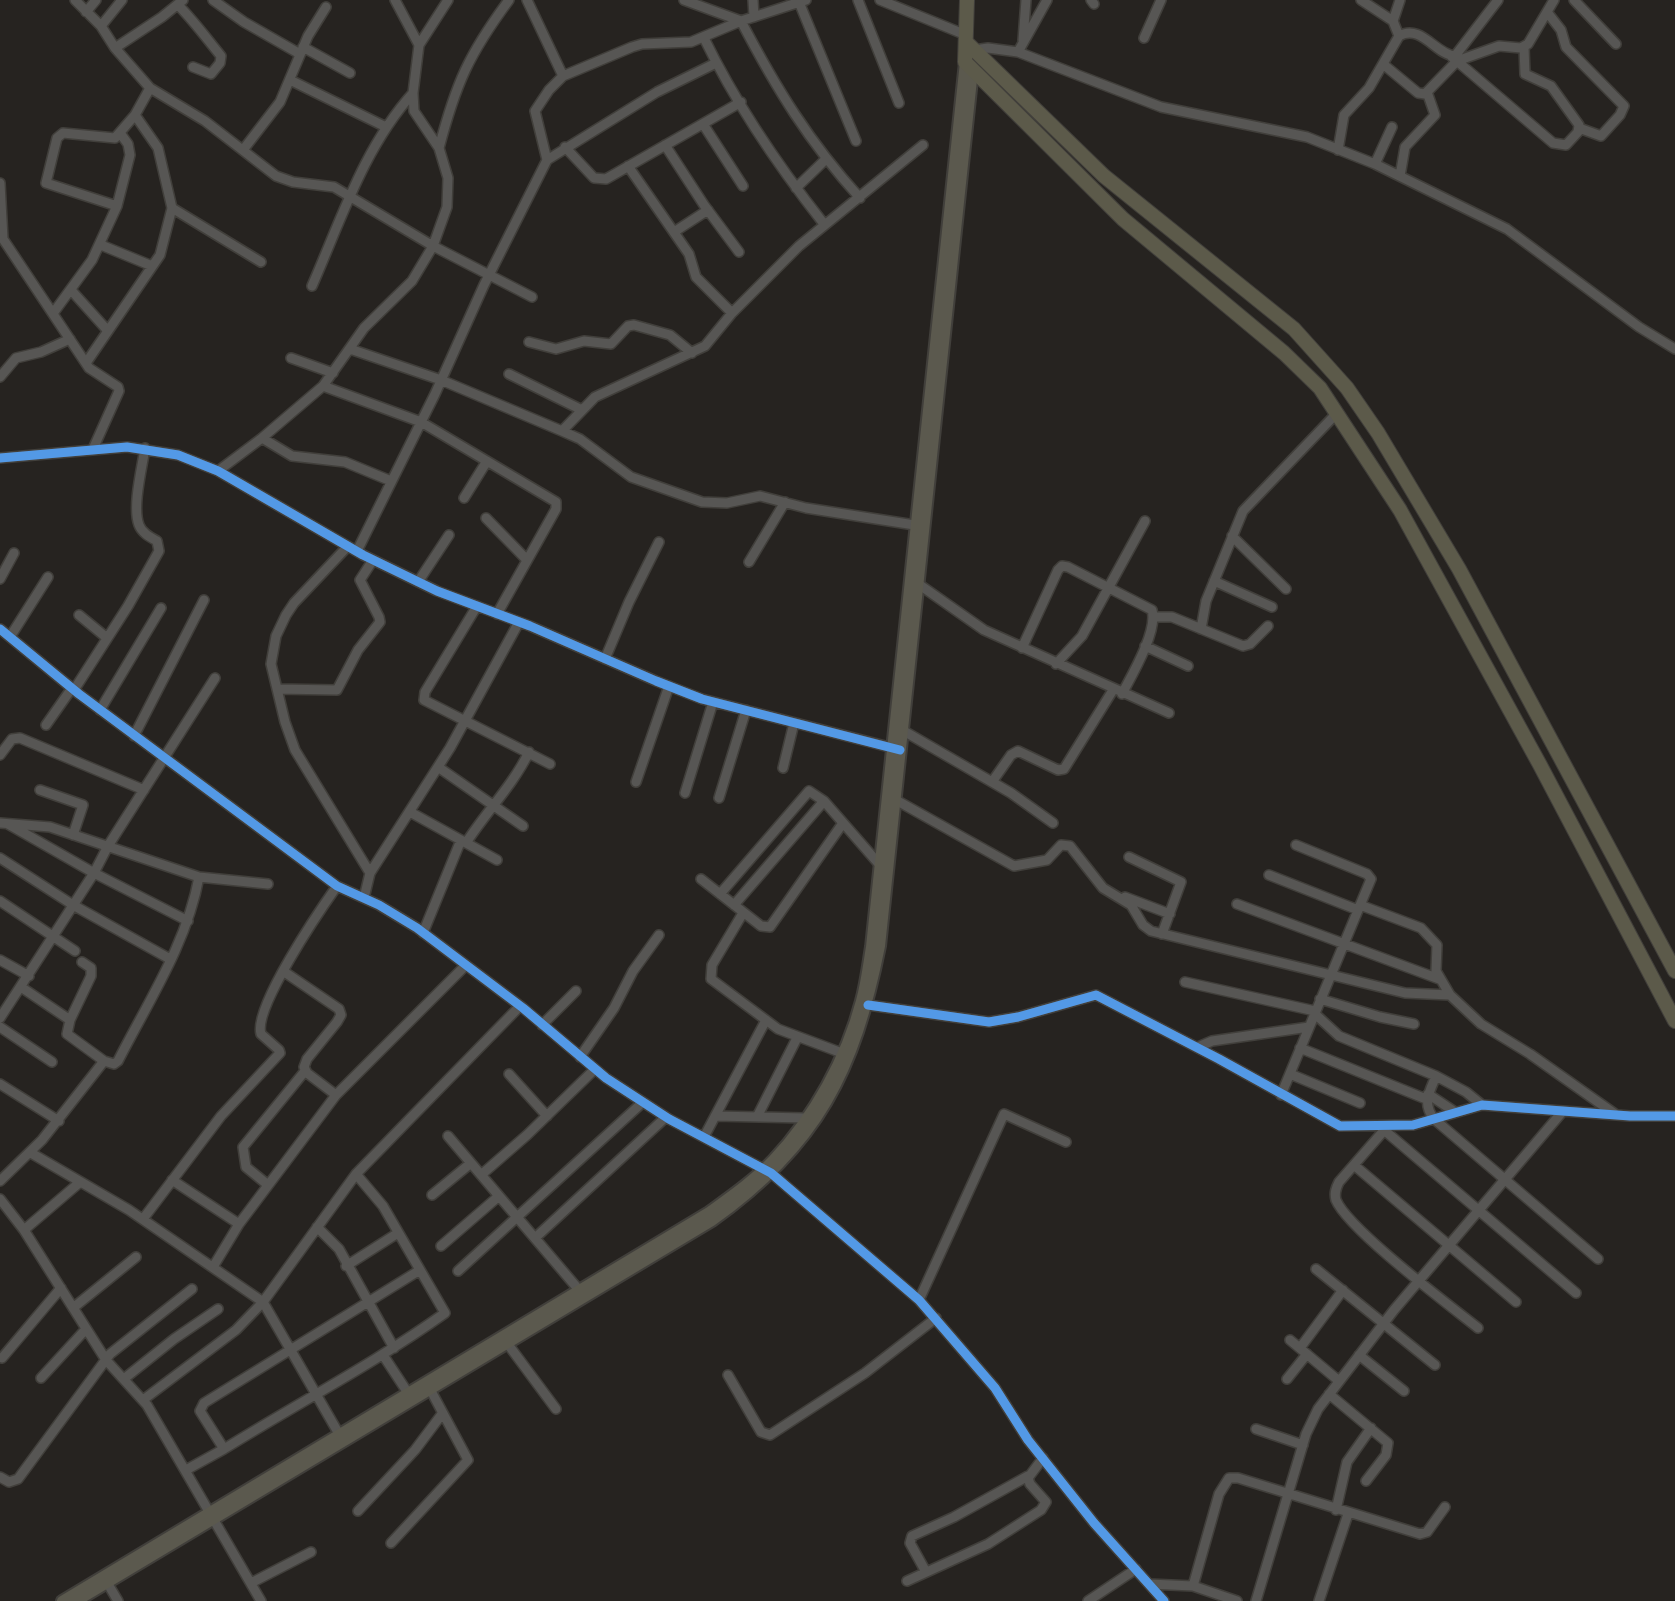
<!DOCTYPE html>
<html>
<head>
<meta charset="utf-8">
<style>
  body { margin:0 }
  canvas { display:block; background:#262320 }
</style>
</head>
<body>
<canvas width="1675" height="1601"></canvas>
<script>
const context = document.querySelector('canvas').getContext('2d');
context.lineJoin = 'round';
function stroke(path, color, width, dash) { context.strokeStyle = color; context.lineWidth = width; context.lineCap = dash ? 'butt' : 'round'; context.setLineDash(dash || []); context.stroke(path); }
const minor = new Path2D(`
  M75 0 101 26 115 48 150 88 205 121 276 176 293 182 334 187 433 246 532 297
  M213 0 244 22 300 54
  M395 0 419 45
  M527 0 563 76
  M684 0 741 21C776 88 809 142 860 198
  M753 0 754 17
  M858 0 899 103
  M880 0 966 35
  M1091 0 1094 4
  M1361 0 1393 21 1399 36
  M1574 0 1616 44
  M799 2 856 141
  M178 5C194 21 207 39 221 56L220 63 211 74 193 67
  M86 12 96 0
  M1547 12 1561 30 1566 47 1624 106 1620 115 1601 136 1579 128
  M1393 21 1400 0
  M101 26 122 0
  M704 38C736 104 779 167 824 224
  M1144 38 1161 0
  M1023 40 1026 0
  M303 47 350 73
  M115 48 162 17 183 0
  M974 50 988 48 1018 52 1161 107 1307 137 1375 164 1507 229 1639 327 1675 349
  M1018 52 1047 0
  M1451 56 1553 143 1566 145 1578 132 1579 125 1551 86 1525 74 1524 47
  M1383 64 1418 93 1425 94 1457 61 1499 46 1521 48 1528 44 1554 0
  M290 80 386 127
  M703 124 743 186
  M665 145 704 205 739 252
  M565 147 594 178 606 179 741 102
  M439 148C456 83 469 54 509 0
  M243 150 280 102 308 36 326 7
  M1338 150 1344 115 1369 88 1399 36C1421 23 1436 55 1455 56L1498 0
  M547 160 535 111 549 90 563 76 632 47 642 44 691 42 741 21 806 0
  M1375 164 1392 127
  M628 166 689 254 696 277 732 313
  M1400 176 1405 147 1435 115 1427 92
  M0 183 3 239 89 368 118 387 119 391 93 449
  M796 188 825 160
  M117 206 46 183 57 138 63 133 115 138 135 115 150 88
  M172 208 261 262
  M674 232 708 210
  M101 245 152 266
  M312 286C341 220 364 147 413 93
  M71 290 108 331
  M54 312 92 260 117 206 130 155 128 144 120 133
  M529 342 556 349 584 341 611 344 628 326 634 325 670 335 692 353
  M350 349 441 380 562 431 580 439 631 477 702 502 727 503 760 496 806 508 921 526
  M291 358 333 373
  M86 363 160 255 172 208 158 148 135 115
  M509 374 582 410
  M0 377 16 358 41 352 70 339
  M323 386 421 422 556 502V509L497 614
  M562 431 595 397 705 346 732 313 799 246 923 145
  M262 438 292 456 345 462 391 481
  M0 458 127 447 178 455 218 471 363 555 437 591 530 626 656 681 702 699 897 749
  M218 471 262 438 323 386 364 328 412 281 433 246 447 207 448 178 439 148 414 111 413 93 419 45 448 0
  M464 498 487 461
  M486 518 527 560
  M1232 536 1286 589
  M348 546 294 603 286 615 276 636 271 664 285 722 295 750 370 873
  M357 551 435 394 484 285 547 160 657 92 716 63
  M749 562 785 502
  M0 579 14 553
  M1214 581 1272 607
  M418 582 449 535
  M917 583 984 630 1169 713
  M477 606 425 692 424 700 550 764
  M79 615 107 638
  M1154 617H1172L1243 646 1250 644 1268 626
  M0 629 79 694 337 886 379 905 417 928 523 1008 606 1078 669 1119 771 1173 919 1300 995 1388 1028 1440 1094 1523 1164 1601
  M1201 629 1206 601 1243 511 1337 413
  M10 637 48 577
  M1145 646 1188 666
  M1022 648 1058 570 1062 566 1068 567 1152 610C1158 631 1132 675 1122 694
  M605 659 629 602 659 542
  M1056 664 1082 636 1145 521
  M277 689 337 690 358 650 380 622 379 617 360 580 373 560
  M74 690 128 606 159 551 157 541C150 537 142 533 139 525 132 507 142 468 145 448
  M100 710 161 608
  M46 725 72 688
  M902 730 1011 793 1053 823
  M134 736 204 600
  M0 755 12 739 20 738 144 790
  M438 767 523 826
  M783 768 794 723
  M636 782 669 686
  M992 782 1011 755 1018 751 1058 770 1064 769 1113 690
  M40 790 83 805 73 835
  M685 793 713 702
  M719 798 746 710
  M894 799 1014 866 1047 860 1061 845 1070 846 1103 888 1131 905 1143 925 1151 931 1405 993 1450 995 1481 1024 1530 1054 1615 1114
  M410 812 497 860
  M0 823 50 827 199 877 268 884
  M8 824 94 873 188 921
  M466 843C486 812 513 785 529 752
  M1129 857 1181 882 1162 934
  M0 858 73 905 170 959
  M1269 875 1358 910
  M701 879 761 926 770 927 843 823
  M720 894 809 791 824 801 879 864
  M1125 897 1170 914
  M364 898 370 873 450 748 519 622
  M0 901 75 951
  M1237 904 1439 979
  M734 905 824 801
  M1360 905 1421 928 1437 945 1436 971 1450 995
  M743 913 712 965 711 979 778 1029 842 1053
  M423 933 461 840
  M0 960 29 976
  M82 962 91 968V976L70 1020 67 1034 104 1061 114 1064 118 1061C148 1002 187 943 199 877
  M283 971 339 1009 341 1015 337 1022 307 1059 304 1067 307 1073 336 1095
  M1185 982 1315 1011
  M21 987 70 1020
  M1320 999 1380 1017 1414 1024
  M868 1005 989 1022 1018 1017 1096 995 1219 1059 1340 1126 1413 1125 1482 1105 1630 1116H1675
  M1314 1013 1339 1036 1436 1076 1466 1092 1482 1105
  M0 1018 94 873 108 846 215 678
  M542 1025 576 991
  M0 1027 52 1062
  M1198 1047 1212 1041 1309 1027
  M1300 1048 1426 1099
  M580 1057 614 1008 633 971 659 935
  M509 1074 547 1116
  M1290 1074 1360 1103
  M1436 1076C1429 1093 1422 1103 1434 1119L1598 1259
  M0 1084 59 1121
  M1428 1094 1455 1112
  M1281 1095 1371 879 1367 874 1296 845
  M715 1116 805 1118
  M757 1117 797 1038
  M1387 1127 1339 1182C1336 1188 1334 1193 1336 1200 1348 1229 1449 1305 1478 1328
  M1384 1130 1576 1293
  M448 1136 579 1290
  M704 1137 766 1020
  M31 1153 129 1210 263 1302 339 1434
  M1354 1165 1516 1302
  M481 1175 527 1135 595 1069
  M172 1180 239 1224
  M0 1181 42 1140 104 1061
  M268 1185 246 1167 243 1147 305 1071
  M432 1195 471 1163
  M0 1199 24 1230 106 1360 147 1405 261 1601
  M143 1219 221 1116 280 1053 279 1050 261 1034C253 1008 320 910 337 886
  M317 1227 339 1249 394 1348
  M24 1230 79 1183
  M535 1238 666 1117
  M441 1246 499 1196
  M346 1266 398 1233
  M213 1267 239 1224 336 1095 466 965
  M1316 1269 1435 1365
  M458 1271 643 1102
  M919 1300 1004 1114 1066 1142
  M73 1308 136 1257
  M1290 1340 1339 1381
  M507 1343 556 1409
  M1300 1348 1343 1290
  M383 1355 408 1393
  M1359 1355 1404 1391
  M2 1358 61 1288
  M728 1375 761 1432 770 1435 865 1373 936 1318
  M41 1378 86 1329
  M125 1378 174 1339 218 1309
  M1287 1379 1307 1354
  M1329 1394 1388 1443 1386 1455 1366 1481
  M143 1400 236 1330 263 1302 356 1174 520 1006
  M1256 1429 1303 1445
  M224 1449C298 1403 375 1363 445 1313L383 1206 356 1174
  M186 1470 224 1449 200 1411 204 1403 420 1270
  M0 1477 9 1482 18 1479 110 1354 192 1289
  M1336 1510 1347 1462 1371 1428
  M358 1511 415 1450 442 1414
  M391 1543 468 1460 430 1389
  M926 1572 910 1543 912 1536 954 1517 1028 1476
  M105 1579 118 1601
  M907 1581 988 1544 1041 1510 1046 1502 1030 1484 1028 1478 1043 1458
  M251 1583 311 1552
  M1149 1584 1193 1586 1237 1601
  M1193 1586 1219 1494 1229 1478H1238L1420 1534 1427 1532 1445 1507
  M1088 1601 1136 1569
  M1256 1601 1306 1434 1318 1409 1394 1310 1563 1111
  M1319 1601 1348 1514`);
const major = new Path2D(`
  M62 1601 709 1212C731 1196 754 1180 773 1160 814 1117 846 1058 861 1001 866 983 868 965 871 947L965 62
  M77 1601 712 1221C818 1146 855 1071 880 946L973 70`);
const highway = new Path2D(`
  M967 0 965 62 1123 219 1284 353 1320 388 1400 510 1540 765 1675 1021
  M966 42 1104 176 1294 329 1347 388 1378 433 1459 569 1675 971`);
stroke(minor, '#413f3b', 12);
stroke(major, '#413f3b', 14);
stroke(highway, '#413f3b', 16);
stroke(minor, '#575654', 9);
stroke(major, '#5b594e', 10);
stroke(highway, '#5c5a4a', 14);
stroke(new Path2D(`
  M0 458 127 447 178 455 218 471 363 555 437 591 530 626 656 681 702 699 900 750
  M0 629 79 694 337 886 379 905 417 928 523 1008 606 1078 669 1119 771 1173 919 1300 995 1388 1028 1440 1094 1523 1164 1601
  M868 1005 989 1022 1018 1017 1096 995 1219 1059 1340 1126 1413 1125 1482 1105 1630 1116H1675`), '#5399e6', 9);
</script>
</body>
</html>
